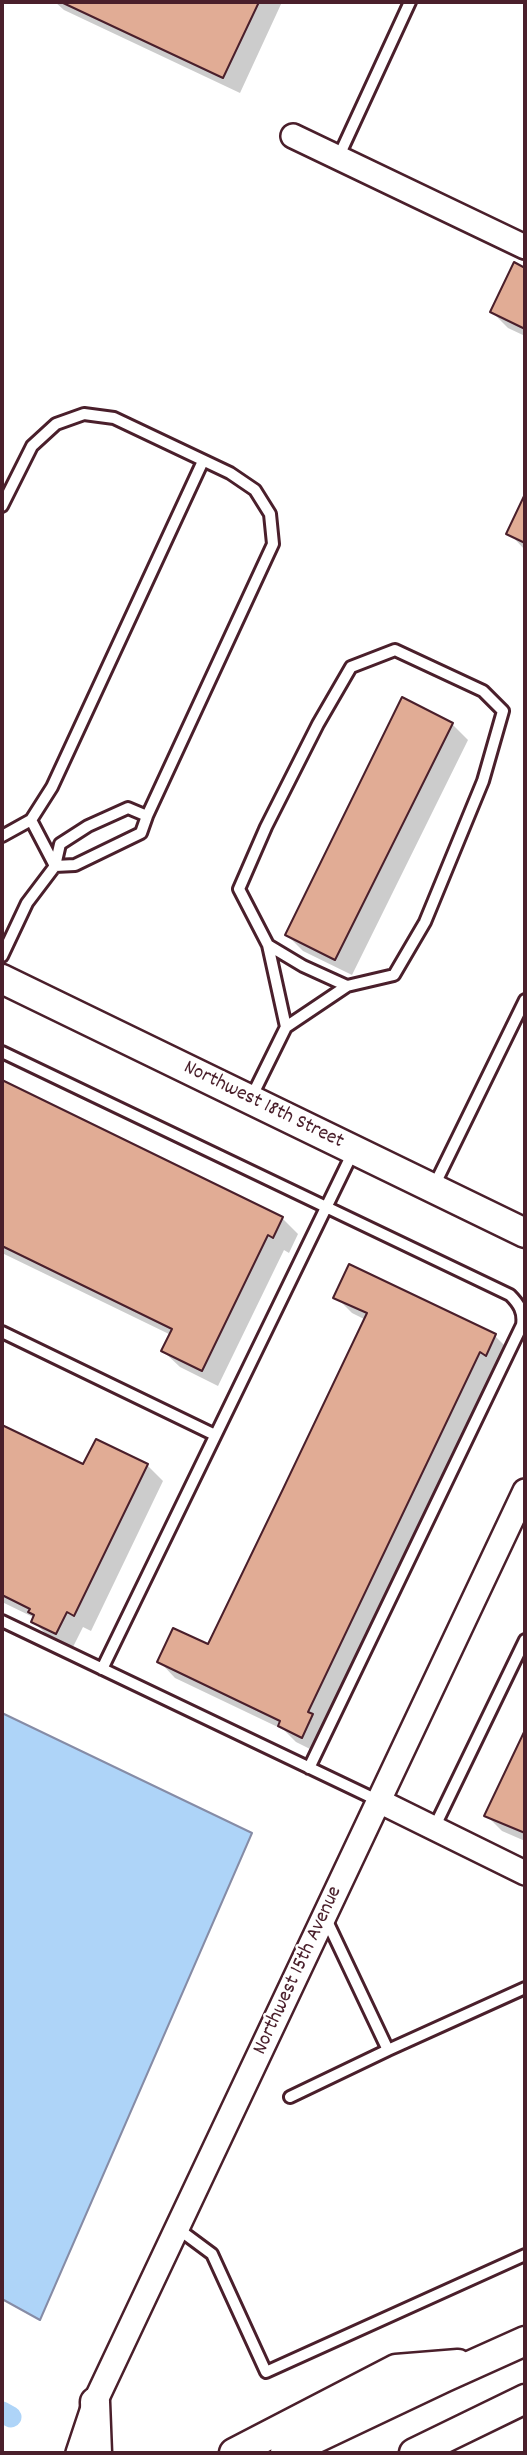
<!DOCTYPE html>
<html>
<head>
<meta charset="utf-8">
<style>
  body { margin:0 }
  #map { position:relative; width:527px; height:2455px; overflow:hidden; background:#fff; font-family:Dekko,sans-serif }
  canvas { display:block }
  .frame { position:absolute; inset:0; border:4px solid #4a1f2b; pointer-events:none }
</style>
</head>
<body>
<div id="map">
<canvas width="527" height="2455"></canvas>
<div class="frame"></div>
</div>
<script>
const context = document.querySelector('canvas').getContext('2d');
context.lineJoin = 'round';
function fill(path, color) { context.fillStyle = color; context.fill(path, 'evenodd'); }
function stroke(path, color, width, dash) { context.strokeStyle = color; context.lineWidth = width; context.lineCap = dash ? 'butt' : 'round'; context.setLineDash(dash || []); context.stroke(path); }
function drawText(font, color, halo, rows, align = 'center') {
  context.font = font + ' Dekko,sans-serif'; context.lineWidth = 5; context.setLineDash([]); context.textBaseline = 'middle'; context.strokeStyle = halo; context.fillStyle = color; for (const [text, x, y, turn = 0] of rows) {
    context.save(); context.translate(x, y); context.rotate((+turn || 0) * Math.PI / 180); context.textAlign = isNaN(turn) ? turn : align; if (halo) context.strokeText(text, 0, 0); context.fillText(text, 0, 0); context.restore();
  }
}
const water = new Path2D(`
  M2 1713 252 1833 40 2320 2 2299Z`);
fill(water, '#aed4f8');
stroke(water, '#868ca6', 2);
fill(new Path2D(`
  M55 2H282L240 93 64 10Z
  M515 265 525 270V336L508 328 492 312Z
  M525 498V550L509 533Z
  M452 724 468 740 352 975 303 951 287 935Z
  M2 1082 282 1218 298 1234 289 1253 284 1250 218 1386 180 1367 163 1351 171 1335 2 1253Z
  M350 1267 495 1336 511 1352 318 1753 296 1742 284 1730 175 1678 159 1661 209 1647 366 1320 352 1313 336 1297Z
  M2 1427 84 1466 147 1465 163 1481 91 1631 83 1627 72 1649 49 1637 33 1621 35 1618 2 1602Z
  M525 1734V1841L502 1831 486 1815Z`), '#0003');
stroke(new Path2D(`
  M2 2412 11 2417`), '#aed4f8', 21);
const building = new Path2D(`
  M61 2H259L223 78Z
  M514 262 525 268V329L490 312Z
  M525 494V543L506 534Z
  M402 697 453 723 335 960 285 935Z
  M2 1080 283 1217 273 1238 268 1235 202 1371 161 1351 172 1329 2 1246Z
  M349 1264 496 1334 486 1356 480 1352 308 1712 313 1714 302 1738 278 1726 280 1721 157 1662 173 1628 208 1644 283 1489 367 1313 333 1298Z
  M2 1425 83 1464 96 1439 148 1464 74 1616 67 1612 56 1634 31 1622 34 1615 28 1612 30 1609 2 1595Z
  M525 1730V1833L484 1816Z`);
fill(building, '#e1ac95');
stroke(building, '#4a1f2b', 2);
const service = new Path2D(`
  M338 158 410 2
  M2 506 32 446 56 424 84 414 114 418 230 473 255 490 270 514 273 544 147 816
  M395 650 483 691 503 711 483 781 425 922 394 975 347 986 286 1027 268 945 239 889 266 827 318 724 351 667Z
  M31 820 55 866
  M2 836 31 820 52 787 203 461
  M268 945 303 966 347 986
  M2 956 27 903 55 866 60 844 88 826 128 808 147 816 141 833 75 865 55 866
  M2 1052 510 1295C519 1304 524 1312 522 1325L309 1768
  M251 1098 286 1027
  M434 1186 525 1000
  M2 1332 215 1435
  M2 1621 379 1801
  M102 1669 354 1150
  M434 1828 525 1640
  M388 2050 525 1988
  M290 2097 388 2050 326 1919
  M177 2228 212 2254 266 2372 525 2255`);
const minor = new Path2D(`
  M293 136 525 247
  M379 1801 525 1873
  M78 2453 95 2402 525 1491`);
const tertiary = new Path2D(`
  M2 979 525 1233
  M95 2402 97 2453
  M234 2453 396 2369 458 2364
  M285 2453 445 2377 525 2341
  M414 2453 525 2399`);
stroke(service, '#4a1f2b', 16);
stroke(minor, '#4a1f2b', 28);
stroke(tertiary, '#4a1f2b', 33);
stroke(service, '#fff', 10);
stroke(minor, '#fff', 23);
stroke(tertiary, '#fff', 28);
drawText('21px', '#4a1f2b', '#fff', [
  ["Northwest 18th Street",263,1106,26],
  ["Northwest 15th Avenue",299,1971,-65]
]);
</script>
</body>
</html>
